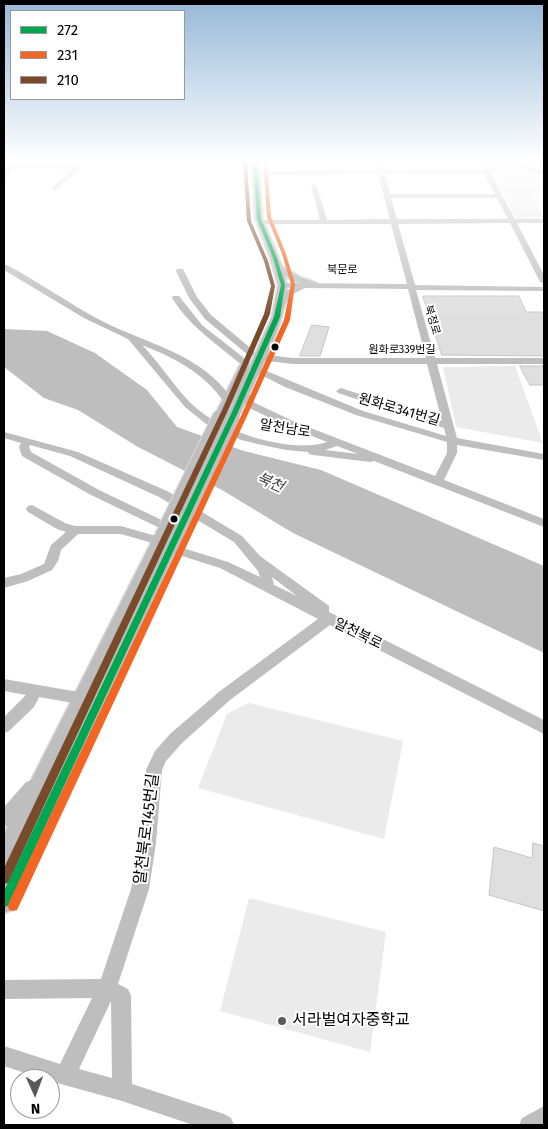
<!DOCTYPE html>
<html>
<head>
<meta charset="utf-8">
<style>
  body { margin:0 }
  #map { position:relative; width:548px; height:1129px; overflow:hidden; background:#fff; font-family:"Fira Sans",sans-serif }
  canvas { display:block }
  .frame { position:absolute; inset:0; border:5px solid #000; pointer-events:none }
  .legend { position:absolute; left:10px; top:10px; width:175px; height:90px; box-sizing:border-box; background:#fff; border:1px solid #999; margin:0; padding:6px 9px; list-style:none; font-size:15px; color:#000 }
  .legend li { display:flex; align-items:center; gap:10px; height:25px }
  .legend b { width:25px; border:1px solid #999 }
  .north { position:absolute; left:10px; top:1069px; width:50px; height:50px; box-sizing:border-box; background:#fff; border:1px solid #999; border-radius:50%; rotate:178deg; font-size:14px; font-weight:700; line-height:20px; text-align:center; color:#000 }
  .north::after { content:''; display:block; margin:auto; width:18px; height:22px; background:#595959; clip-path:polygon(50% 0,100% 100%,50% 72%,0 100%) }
</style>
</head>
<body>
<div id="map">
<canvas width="548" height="1129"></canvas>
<div class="frame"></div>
<ul class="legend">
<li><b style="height:6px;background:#00a651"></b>272</li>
<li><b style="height:6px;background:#f26522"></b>231</li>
<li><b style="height:6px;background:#7a4b2a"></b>210</li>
</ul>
<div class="north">N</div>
</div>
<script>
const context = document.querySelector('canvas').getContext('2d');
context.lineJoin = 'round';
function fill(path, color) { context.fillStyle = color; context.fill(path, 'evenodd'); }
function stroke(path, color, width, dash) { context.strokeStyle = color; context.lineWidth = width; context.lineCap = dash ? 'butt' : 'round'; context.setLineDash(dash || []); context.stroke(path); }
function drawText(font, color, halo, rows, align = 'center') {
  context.font = font + ' "Fira Sans","Noto Sans KR",sans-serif'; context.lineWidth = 4; context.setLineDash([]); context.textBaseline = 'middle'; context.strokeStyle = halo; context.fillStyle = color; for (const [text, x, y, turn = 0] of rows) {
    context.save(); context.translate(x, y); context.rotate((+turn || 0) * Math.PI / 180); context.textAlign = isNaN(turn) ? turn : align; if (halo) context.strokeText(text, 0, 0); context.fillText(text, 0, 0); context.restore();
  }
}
fill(new Path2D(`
  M485 161H516L544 175 538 179 542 191 533 198 544 218 517 219Z
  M515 366 543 443 456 427 443 367Z
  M249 703 403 741 384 839 198 788 227 714Z
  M249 898 386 932 370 1052 220 1011Z`), '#ebebeb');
fill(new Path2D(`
  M4 329 47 331 95 353 147 390 177 427 244 451 321 470 544 566V653L293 533 222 490 138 447 78 410 44 398 4 367Z`), '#bebebe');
const building = new Path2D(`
  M423 296H519L526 312H542L544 316V356L442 355Z
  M312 325 329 327 320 356H300Z
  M520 366H544V385H530Z
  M533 843 544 846V911L489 895 494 847 532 858Z`);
fill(building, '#dfdfdf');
stroke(building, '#c6c6c6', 1);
const major = new Path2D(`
  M251 161H259L263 219 282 266 300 277 317 283 312 286 294 281 285 276C295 308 255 380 241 412L235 416 229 412 236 396 228 412 224 413 218 409 240 365 244 364 249 367 272 317 278 285 270 258 255 219Z
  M166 522 171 523 173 527 165 544 170 543 175 544 177 548 12 910 4 913V879L116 644 11 862 4 865V834L159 527 161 523Z`);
stroke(major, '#dbdbdb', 3);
fill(new Path2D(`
  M11 161H17L15 164 79 165 82 167 55 190 52 188 53 187 73 169 13 168 6 179 4 180V173Z
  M375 161H381L384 171 483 170 478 161H518L544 171V175L516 165H486L515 219H544V223H517L544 275V284L540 282 510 223 398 224 415 285 544 287V291L416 290 435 358H544V364H437L457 438 544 454V460L457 445V453L444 480 544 519V527L374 461 370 462 313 455 309 454 308 452 286 450 262 445 241 440 206 424 185 407 128 339 84 318 4 270V265H7C39 282 68 303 100 320 148 345 200 352 233 400L232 402H224C204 373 175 358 142 345 162 365 179 395 200 411 227 433 293 454 327 442L287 426 247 407 239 393 244 390 247 391 255 403 295 422 435 476 447 453V442L356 415 285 387 249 369 251 367H257L363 411 446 436 444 428 338 393 336 391 341 388 344 389 442 421 427 364H293L259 360 254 357 259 354 293 358H426L408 289 305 288 293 294 283 307 276 305 287 290 292 288 280 287 279 285 283 283 407 284 391 224H260L256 222 260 220H320L311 186 314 184 317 186 327 220 390 219 378 174 256 175 253 173 256 171H377ZM385 174H484L495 194H390ZM391 198H497L508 219H397ZM337 446 358 454 325 450Z
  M544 181V187L541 185Z
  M177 269H183L197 297 211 315 254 351V355H248L205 319 189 298 176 271Z
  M173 296H179L202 325 249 362V366H243C217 344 190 327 172 298Z
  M4 432 78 452 167 491 242 536 260 556 329 606V612L544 720V734L330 625 230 700 181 744 166 761 162 770 156 843 149 889 118 984 128 989 131 996 132 1084 224 1114 231 1118 234 1125H193L122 1101 50 1081V1079H43L4 1066V1046L60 1064 92 998 4 999V980L101 979 131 889 140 843 146 770 155 751 170 734 220 691 318 619 220 568 166 551 164 548 166 545 170 544 228 562 260 577 258 571 234 542 159 497 70 456 30 445 29 447 31 452 99 490 170 524 172 527 170 530 166 531 91 495 22 456 19 447 21 443 4 438ZM272 577 297 596 274 585ZM111 1001 112 1078 79 1069Z
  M32 505 65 523 75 526H121L163 538 165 541 159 545 121 534H78L61 550 58 561 52 570 28 581 4 588V578L21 574 44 564 51 545 66 532 57 529 28 512 26 509 28 506Z
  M4 679 90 694 95 696 97 700 95 704 90 706 39 697 34 707 9 731 4 733V717L26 695 4 691Z
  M32 780 38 782 40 787 38 792 10 825 4 827V807L26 782Z
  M544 1106V1125H519L522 1118Z`), '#bebebe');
fill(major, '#bebebe');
const majorBridgeFar1 = new Path2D(`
  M220 418 224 409
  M232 418 235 412`);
const majorBridge = new Path2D(`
  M166 527 220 416
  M170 548 233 416`);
stroke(majorBridgeFar1, '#dbdbdb', 12, []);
stroke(majorBridge, '#dbdbdb', 16, []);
stroke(majorBridgeFar1, '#bebebe', 11);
stroke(majorBridge, '#bebebe', 14);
fill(new Path2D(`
  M253 161H257L261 219 277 258 285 285 280 317 238 412 8 906 4 907V891L232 412 274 317 281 285 273 258 257 219Z`), '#00a651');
fill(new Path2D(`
  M263 161H267L271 217 286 254 295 284 290 320 247 416 17 910 13 911 9 910 8 906 9 902 241 416 284 320 291 284 282 254 267 217Z`), '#f26522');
fill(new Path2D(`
  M243 161 247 162 251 221 268 261 275 286 270 314 229 408 8 883 4 884V868L223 408 264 314 271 286 264 261 247 221Z`), '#7a4b2a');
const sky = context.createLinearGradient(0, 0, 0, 320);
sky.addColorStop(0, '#97b8d7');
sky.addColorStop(0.5, '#fff');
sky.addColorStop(1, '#ffffff00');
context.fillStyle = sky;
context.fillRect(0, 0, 548, 320);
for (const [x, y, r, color] of [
  [275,347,4.5,"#000"],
  [174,519,4.5,"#000"],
  [282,1021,5,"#595959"]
]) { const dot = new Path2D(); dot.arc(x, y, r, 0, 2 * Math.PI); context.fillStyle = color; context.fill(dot); stroke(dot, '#fff', 2); }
drawText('11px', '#000', '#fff', [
  ["북문로",342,270],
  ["북정로",432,320,74],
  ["원화로339번길",402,350]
]);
drawText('14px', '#000', '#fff', [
  ["원화로341번길",399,410,16],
  ["알천남로",285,429,9],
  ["알천북로",358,634,26]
]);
drawText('italic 15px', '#434343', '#fff', [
  ["북천",270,483,24]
]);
drawText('16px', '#000', '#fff', [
  ["알천북로145번길",147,829,-83]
]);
drawText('16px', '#000', '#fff', [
  ["서라벌여자중학교",292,1021]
], 'left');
</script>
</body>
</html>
